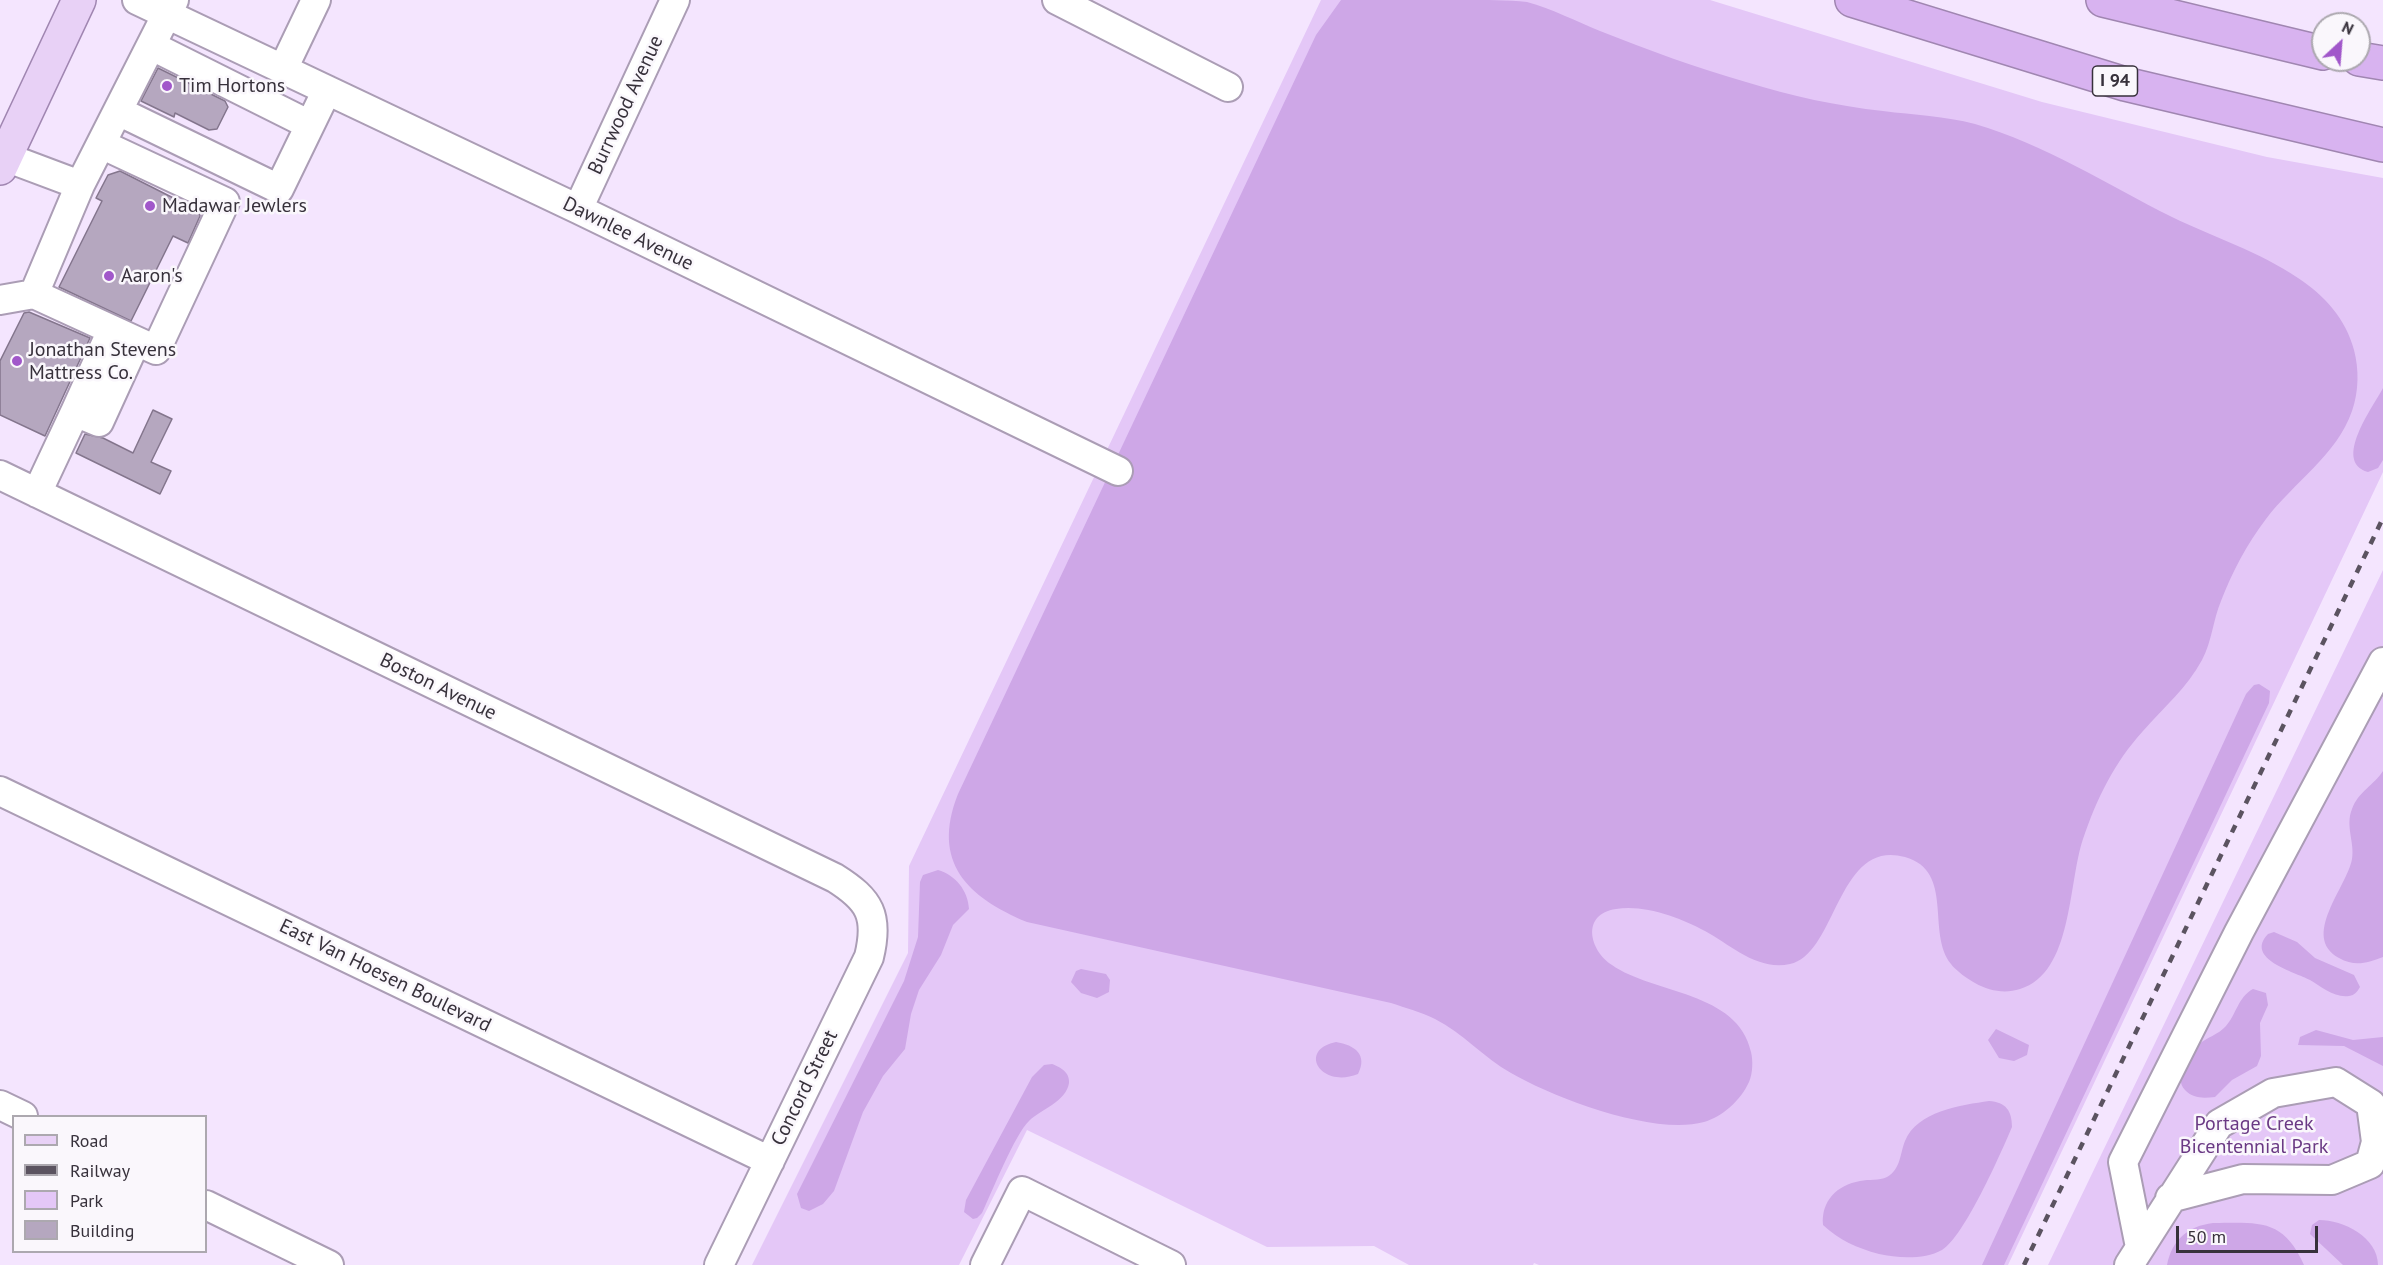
<!DOCTYPE html>
<html>
<head>
<meta charset="utf-8">
<style>
  body { margin:0 }
  #map { position:relative; width:2383px; height:1265px; overflow:hidden; background:#f4e5fe; font-family:"PT Sans",sans-serif }
  canvas { display:block }
  .legend { position:absolute; left:12px; top:1115px; width:195px; height:138px; box-sizing:border-box; background:#faf7fc; border:2px solid #aca8af; margin:0; padding:8px 10px; list-style:none; font-size:18px; color:#37313b }
  .legend li { display:flex; align-items:center; gap:12px; height:30px }
  .legend b { width:30px; border:2px solid #aca8af }
  .north { position:absolute; left:2311px; top:12px; width:60px; height:60px; box-sizing:border-box; background:#faf7fc; border:2px solid #aca8af; border-radius:50%; rotate:26deg; font-size:16px; font-weight:700; line-height:24px; text-align:center; color:#37313b }
  .north::after { content:''; display:block; margin:auto; width:21px; height:27px; background:#a157ca; clip-path:polygon(50% 0,100% 100%,50% 72%,0 100%) }
  .scale { position:absolute; left:2176px; top:1226px; width:142px; height:27px; box-sizing:border-box; border:3px solid #37313b; border-top:0; padding-left:8px; font-size:18px; line-height:21px; white-space:nowrap; color:#37313b; -webkit-text-stroke:4px #faf7fc; paint-order:stroke }
</style>
</head>
<body>
<div id="map">
<canvas width="2383" height="1265"></canvas>
<ul class="legend">
<li><b style="height:8px;background:#e8d1f6"></b>Road</li>
<li><b style="height:8px;background:#5b5360"></b>Railway</li>
<li><b style="height:16px;background:#e4c7f7"></b>Park</li>
<li><b style="height:16px;background:#b5a7bf"></b>Building</li>
</ul>
<div class="north">N</div>
<div class="scale">50 m</div>
</div>
<script>
const context = document.querySelector('canvas').getContext('2d');
context.lineJoin = 'round';
function fill(path, color) { context.fillStyle = color; context.fill(path, 'evenodd'); }
function stroke(path, color, width, dash) { context.strokeStyle = color; context.lineWidth = width; context.lineCap = dash ? 'butt' : 'round'; context.setLineDash(dash || []); context.stroke(path); }
function drawText(font, color, halo, rows, align = 'center') {
  context.font = font + ' "PT Sans",sans-serif'; context.lineWidth = 5; context.setLineDash([]); context.textBaseline = 'middle'; context.strokeStyle = halo; context.fillStyle = color; for (const [text, x, y, turn = 0] of rows) {
    context.save(); context.translate(x, y); context.rotate((+turn || 0) * Math.PI / 180); context.textAlign = isNaN(turn) ? turn : align; if (halo) context.strokeText(text, 0, 0); context.fillText(text, 0, 0); context.restore();
  }
}
fill(new Path2D(`
  M1321 0H1710L2042 102 2267 157 2383 178V472L2008 1265H1539L1534 1263 1533 1265H1409L1374 1246 1267 1247 1027 1130 959 1265H752L908 953 909 866Z
  M2383 570V1265H2048Z`), '#e4c7f7');
fill(new Path2D(`
  M1341 0C1383 0 1424 0 1466 0 1485 0 1508 0 1527 2 1552 9 1576 21 1600 31 1648 50 1697 68 1746 82 1791 96 1837 106 1883 111 1914 115 1945 116 1975 124 2044 144 2108 185 2172 217 2213 237 2260 252 2298 278 2324 295 2346 319 2354 350 2359 369 2359 391 2352 411 2337 455 2293 483 2266 519 2247 544 2232 572 2221 601 2213 620 2212 641 2202 660 2187 688 2164 707 2143 731 2114 763 2097 798 2083 839 2068 883 2073 973 2020 989 2005 994 1989 991 1975 983 1969 980 1955 970 1951 964 1926 933 1955 871 1905 857 1837 838 1837 954 1790 964 1757 971 1731 945 1705 931 1681 918 1644 904 1616 909 1581 914 1589 950 1612 965 1653 994 1738 991 1751 1052 1753 1060 1753 1073 1749 1082 1741 1100 1722 1117 1704 1122 1654 1136 1554 1098 1511 1073 1484 1058 1463 1033 1435 1019 1421 1012 1406 1008 1391 1003L1027 922C967 897 931 862 958 794L1316 35Z
  M2383 388V460L2378 468 2368 472C2332 462 2373 407 2383 388Z
  M2259 684 2270 691 2269 703 2004 1265H1982L2246 694 2254 685Z
  M2383 771V957C2367 963 2355 967 2339 958 2300 937 2347 887 2352 859 2355 843 2345 826 2352 809 2358 792 2374 785 2383 771Z
  M938 870C955 875 968 890 969 909L953 925 941 955 919 990 911 1014 905 1049 883 1076 863 1112 834 1191 823 1204 809 1211 801 1208 797 1194 904 981 918 937 920 882 923 875Z
  M2274 932 2297 942 2315 958 2354 975 2360 987C2357 992 2355 995 2349 996 2334 998 2322 987 2310 980 2295 972 2244 959 2268 934Z
  M1081 969 1106 974 1110 980 1109 992 1097 998 1081 993 1071 982 1076 971Z
  M2253 989 2266 993 2268 1005 2260 1023 2261 1056 2257 1066 2232 1080 2215 1097C2204 1098 2193 1099 2185 1090 2173 1077 2188 1054 2198 1045 2207 1037 2218 1035 2226 1026 2236 1015 2238 997 2253 989Z
  M1996 1029 2029 1045 2027 1055 2014 1061 1999 1058 1988 1040Z
  M2316 1030 2353 1040 2383 1037V1066L2344 1046 2298 1045 2300 1037Z
  M1336 1042C1355 1045 1368 1055 1358 1074 1321 1089 1297 1050 1336 1042Z
  M1052 1064C1060 1067 1070 1072 1069 1083 1066 1102 1041 1109 1029 1121 1015 1134 992 1192 982 1213L977 1218 973 1219 964 1212 966 1200 1032 1077 1044 1065Z
  M1989 1101C2006 1102 2012 1111 2012 1127 2001 1153 1964 1237 1942 1250 1924 1260 1897 1258 1879 1254 1857 1248 1839 1240 1823 1225 1821 1201 1837 1185 1860 1181 1869 1179 1879 1181 1887 1177 1901 1169 1900 1153 1905 1141 1917 1111 1962 1105 1989 1101Z
  M2319 1220C2343 1220 2378 1237 2378 1265H2343L2310 1234 2312 1225Z
  M2213 1223C2259 1223 2283 1218 2304 1265H2167C2172 1240 2188 1226 2213 1223Z`), '#cea7e7');
const building = new Path2D(`
  M158 68 225 101 228 107 217 129 209 130 175 113 174 117 141 101Z
  M120 171 199 211 200 216 188 243 173 236 131 321 59 287 102 201 96 198 108 175Z
  M29 312 90 338 45 436 0 415V361L24 313Z
  M153 410 172 419 151 462 171 471 160 494 76 453 85 434 103 438 133 453Z`);
fill(building, '#b5a7bf');
stroke(building, '#84768d', 1.5);
const minor = new Path2D(`
  M137 0 578 209 1118 471
  M1057 0 1228 87
  M152 46 310 125
  M283 69 316 0
  M118 111 279 189 327 90
  M101 144 225 202 156 350 34 294 80 185 174 0
  M0 155 80 185
  M578 209 675 0
  M0 300 34 294
  M75 412 112 330
  M0 475 835 878C870 900 879 916 869 957L719 1265
  M37 493 75 412 99 422 136 341
  M0 791 770 1161
  M0 1105 23 1116
  M206 1205 329 1265
  M2140 1247 2123 1162 2239 932 2383 662
  M985 1265 1022 1191 1171 1265
  M2129 1265 2219 1124 2273 1093 2336 1082 2371 1104 2376 1142 2370 1164 2332 1180 2243 1179 2170 1198`);
const major = new Path2D(`
  M0 168 79 0`);
const highway = new Path2D(`
  M1852 0 2125 84 2383 145
  M2103 0 2323 53
  M2359 59 2383 63`);
stroke(minor, '#ab9db5', 32);
stroke(major, '#a086b1', 36);
stroke(highway, '#a086b1', 36);
stroke(minor, '#fff', 28);
stroke(major, '#e8d1f6', 33);
stroke(highway, '#d8b3f0', 33);
stroke(new Path2D(`
  M2024 1265 2383 518`), '#5b5360', 4.5, [8, 8]);
for (const [x, y, r, color] of [
  [167,86,6,"#a157ca"],
  [150,206,6,"#a157ca"],
  [109,276,6,"#a157ca"],
  [17,361,6,"#a157ca"]
]) { const dot = new Path2D(); dot.arc(x, y, r, 0, 2 * Math.PI); context.fillStyle = color; context.fill(dot); stroke(dot, '#faf7fc', 2); }
for (const [x, y, w] of [
  [2115,81,45]
]) { const box = new Path2D(); box.roundRect(x - w / 2, y - 15, w, 30, 4.5); context.fillStyle = '#faf7fc'; context.fill(box); stroke(box, '#37313b', 1.5); }
drawText('bold 18px', '#37313b', null, [
  ["I 94",2115,81]
]);
drawText('20px', '#37313b', '#faf7fc', [
  ["Tim Hortons",179,86],
  ["Madawar Jewlers",162,206],
  ["Aaron's",121,276],
  ["Jonathan Stevens",29,350],
  ["Mattress Co.",29,373]
], 'left');
drawText('20px', '#37313b', '#faf7fc', [
  ["Burrwood Avenue",626,105,-65],
  ["Dawnlee Avenue",628,234,26],
  ["Boston Avenue",438,687,26],
  ["East Van Hoesen Boulevard",385,976,26],
  ["Concord Street",805,1088,-64]
]);
drawText('20px', '#6a3984', '#faf7fc', [
  ["Portage Creek",2254,1124],
  ["Bicentennial Park",2254,1147]
]);
</script>
</body>
</html>
